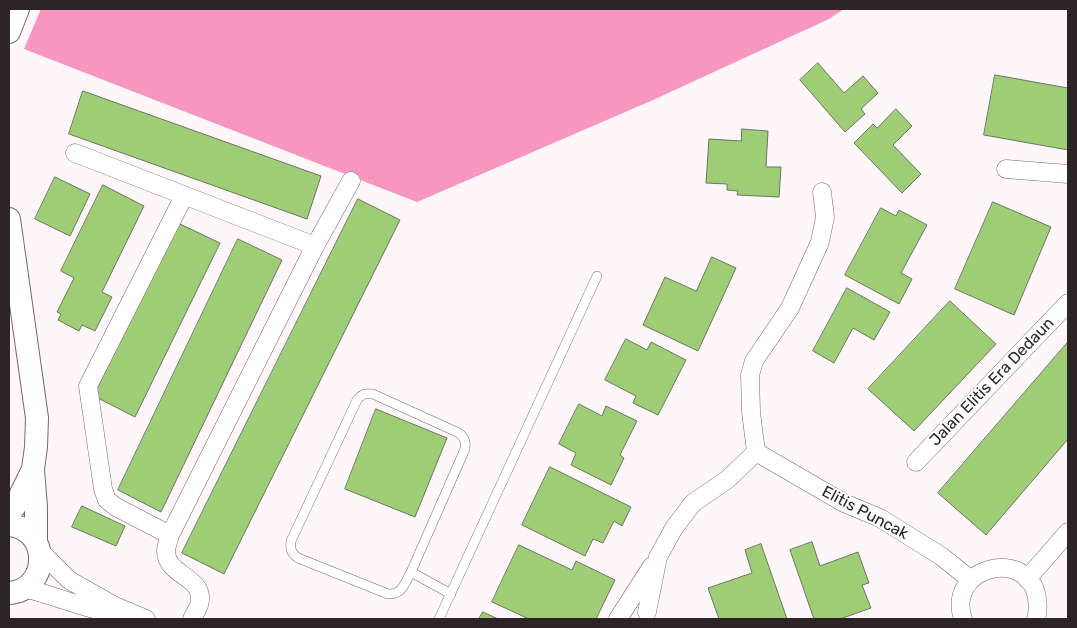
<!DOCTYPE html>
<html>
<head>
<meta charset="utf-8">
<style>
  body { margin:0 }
  #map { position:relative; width:1077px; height:628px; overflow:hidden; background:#fdf7f9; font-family:Rubik,sans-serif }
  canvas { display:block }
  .frame { position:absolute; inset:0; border:10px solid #2d2427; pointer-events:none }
</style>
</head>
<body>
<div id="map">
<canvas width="1077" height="628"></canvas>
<div class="frame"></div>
</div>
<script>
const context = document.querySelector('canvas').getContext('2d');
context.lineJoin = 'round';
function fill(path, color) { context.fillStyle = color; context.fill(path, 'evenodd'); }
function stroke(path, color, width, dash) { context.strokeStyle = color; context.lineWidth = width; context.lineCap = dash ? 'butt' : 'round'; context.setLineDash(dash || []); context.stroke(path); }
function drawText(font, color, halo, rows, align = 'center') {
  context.font = font + ' Rubik,sans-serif'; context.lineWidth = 4; context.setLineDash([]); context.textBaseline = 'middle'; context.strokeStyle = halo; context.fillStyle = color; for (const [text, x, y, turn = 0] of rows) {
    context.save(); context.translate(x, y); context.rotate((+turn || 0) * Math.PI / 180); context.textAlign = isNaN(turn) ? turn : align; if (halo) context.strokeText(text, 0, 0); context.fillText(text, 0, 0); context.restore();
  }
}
fill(new Path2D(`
  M41 9H844L829 19 653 100 417 202 24 49Z`), '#f796be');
const building = new Path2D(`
  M818 63 844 93 863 76 878 93 861 109 865 114 845 132 800 80Z
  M995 75 1068 88V150L984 135Z
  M83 91 321 176 307 219 69 134Z
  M896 109 912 126 893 145 921 174 902 193 854 143 873 124 877 128Z
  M742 129 768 131 766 167H781L779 197 737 195 738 191 727 190V184L706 183 709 139 741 141Z
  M55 177 90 194 70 236 35 219Z
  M103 185 144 206 102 292 112 297 95 331 82 325 79 331 58 320 61 314 57 312 74 278 61 271Z
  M358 199 400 220 224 574 182 553Z
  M993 202 1051 227 1014 315 955 289Z
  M881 208 896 216 899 210 927 225 901 273 912 279 899 304 845 275Z
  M178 223 220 243 135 417 94 396Z
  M238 239 282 260 161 512 118 490Z
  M712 257 736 268 698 351 643 325 665 277 696 291Z
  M847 288 890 312 874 340 853 328 834 363 813 351Z
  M950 301 996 344 914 431 868 389Z
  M626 339 647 350 651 342 686 360 658 415 633 403 636 396 605 380Z
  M1068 342V439L986 535 938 493Z
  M579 404 602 416 606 406 637 421 620 455 624 458 611 485 571 465 576 453 559 444Z
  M376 409 447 438 415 517 345 489Z
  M550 467 631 507 622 526 614 521 603 543 593 539 585 556 522 525Z
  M82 506 125 526 116 546 72 527Z
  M812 542 820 566 858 552 869 583 862 585 871 608 840 619H814L790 550Z
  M761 544 787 619H719L708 588 752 573 745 550Z
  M519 545 572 570 576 561 615 580 596 619H529L492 602Z
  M483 612 498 619H479Z`);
fill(building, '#9ecd76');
stroke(building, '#6b7663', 1);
const service = new Path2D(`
  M411 572 465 449C466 442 465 438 459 433L373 394C365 393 362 394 357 400L291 541C290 549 291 553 298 558L388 594C402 595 405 583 411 572L451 594
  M439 619 597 276`);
const minor = new Path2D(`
  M75 153 315 246
  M1006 169 1068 174
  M756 452 844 503 880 518 941 556 971 580
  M916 462 1068 303
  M170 535 116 507 107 500 103 489 88 386 184 196
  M40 551 69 580 115 606 146 619
  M1027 579 1068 532
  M24 588C56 596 86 609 118 615
  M647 612 658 557 674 528 693 503 728 479 756 452 751 412 750 375 754 361 790 308 820 242 825 217 822 192
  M192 619C194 615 197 610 199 605 207 576 166 577 166 551 166 546 169 540 170 535L315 246 351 181
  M618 619 652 566
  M963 619C946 569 1022 547 1036 593 1038 602 1039 610 1036 619`);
const tertiary = new Path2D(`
  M9 32 18 9
  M9 219 37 418 36 447 33 469 36 507V542
  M9 514 15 506 33 469
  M9 525C51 529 50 590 9 593`);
stroke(service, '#7c656e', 10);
stroke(minor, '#7c656e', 19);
stroke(tertiary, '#7c656e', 24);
stroke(service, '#fff', 9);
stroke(minor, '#fff', 18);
stroke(tertiary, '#fff', 22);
drawText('16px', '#2d2427', '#fff', [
  ["Jalan Elitis Era Dedaun",992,382,-46],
  ["Elitis Puncak",865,513,28]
]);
</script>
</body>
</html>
